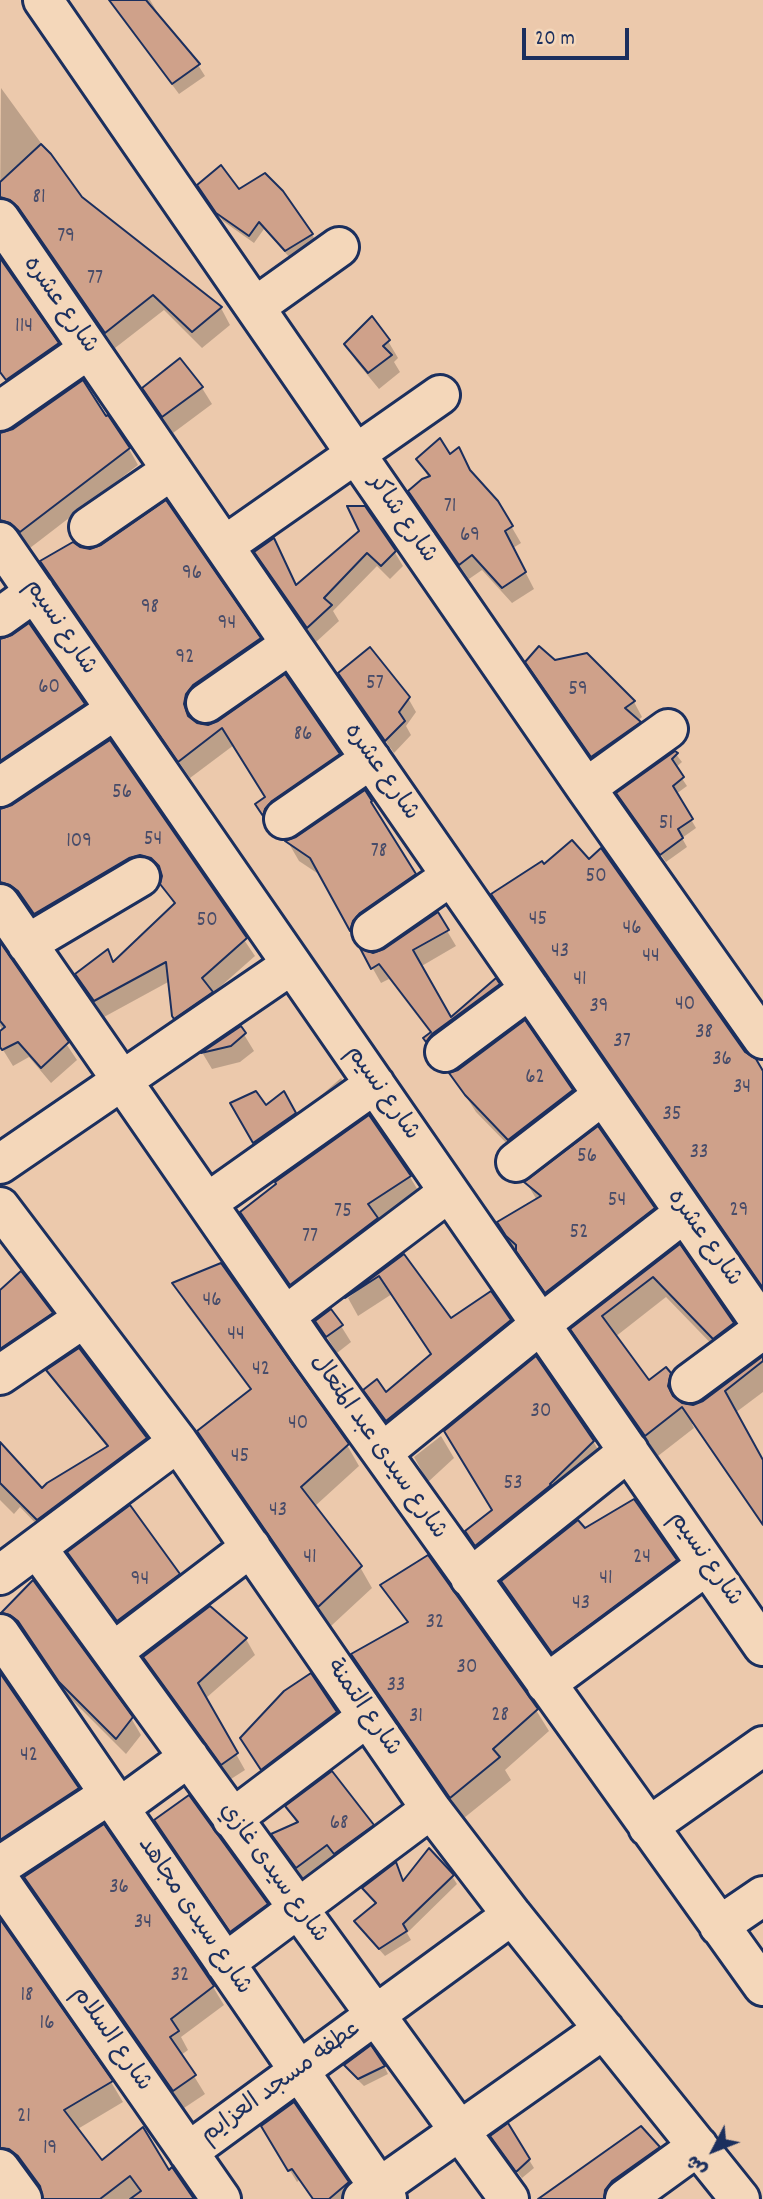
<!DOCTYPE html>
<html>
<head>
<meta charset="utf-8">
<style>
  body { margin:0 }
  #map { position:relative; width:763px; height:2199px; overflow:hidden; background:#ecc9ac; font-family:Dekko,"Playpen Sans Arabic",sans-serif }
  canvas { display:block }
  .north { position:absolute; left:679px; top:2115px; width:70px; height:70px; -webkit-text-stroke:5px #f4d7ba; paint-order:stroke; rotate:228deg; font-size:19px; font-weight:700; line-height:28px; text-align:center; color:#1b2f5e }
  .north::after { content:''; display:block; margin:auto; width:24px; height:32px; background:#1b2f5e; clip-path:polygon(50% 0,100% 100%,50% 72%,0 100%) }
  .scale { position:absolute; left:522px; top:28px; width:107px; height:32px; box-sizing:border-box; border:4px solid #1b2f5e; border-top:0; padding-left:9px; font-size:21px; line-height:24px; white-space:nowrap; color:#1b2f5e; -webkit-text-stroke:5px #f4d7ba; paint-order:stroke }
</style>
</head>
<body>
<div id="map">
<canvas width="763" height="2199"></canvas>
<div class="north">ش</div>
<div class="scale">20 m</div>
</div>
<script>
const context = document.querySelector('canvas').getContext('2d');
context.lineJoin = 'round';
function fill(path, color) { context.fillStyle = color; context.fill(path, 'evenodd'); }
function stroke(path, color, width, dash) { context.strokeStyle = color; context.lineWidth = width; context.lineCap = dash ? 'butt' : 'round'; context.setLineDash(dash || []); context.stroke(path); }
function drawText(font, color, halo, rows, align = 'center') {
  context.font = font + ' Dekko,"Playpen Sans Arabic",sans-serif'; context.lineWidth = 7; context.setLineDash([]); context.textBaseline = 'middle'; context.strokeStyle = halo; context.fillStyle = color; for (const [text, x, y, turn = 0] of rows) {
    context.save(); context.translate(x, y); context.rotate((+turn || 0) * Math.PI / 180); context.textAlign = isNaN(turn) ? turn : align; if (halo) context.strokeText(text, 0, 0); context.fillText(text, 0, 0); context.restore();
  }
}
fill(new Path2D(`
  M109 0H150L159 15 157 16 198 65 205 76 179 94Z
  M1 88 81 198 221 308 230 325 202 348 164 310 115 348 29 223 21 216H0Z
  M239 191 312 234 316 242 291 259 264 229 254 243 223 221 204 193Z
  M0 261 67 361 17 395 0 373Z
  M388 341 398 358 394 362 400 372 379 389 356 361 346 344Z
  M202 388 212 404 173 433 154 405Z
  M106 419 129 449 138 465 30 548 21 539 0 540V434Z
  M449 456 472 475 497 502 521 543 513 548 534 589 512 603 482 570 469 579 419 508 429 478 418 460Z
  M166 503 269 657 195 712 194 722 209 726 219 723 339 755 349 772 273 830 258 804 267 798 234 745 190 778 42 562 79 549 90 551 102 547Z
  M361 532 394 551 403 566 390 579 377 566 333 611 339 621 316 642 265 567 296 587Z
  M0 640 84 705 93 721 0 783Z
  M586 655 634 702 642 717 637 721 648 737 601 771 536 677 554 662Z
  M348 687 408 698 416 712 406 726 411 735 394 753Z
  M110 742 255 956 212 994 221 1009 184 1034 173 1016 170 981 104 1017 78 975 108 952 114 963 175 906 162 884 163 875 151 871 45 930 29 908 20 900 0 901V810L12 807Z
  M675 753 682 762 675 768 687 786 676 794 696 828 682 838 687 847 666 862 623 802Z
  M371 802 426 895 363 942 362 948 323 877 299 861 288 842Z
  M493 895 744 1053 763 1074V1288L505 916Z
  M437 914 456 946 420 967 450 1019 495 981 507 1001 436 1056 426 1038 431 1034 389 979 381 983 363 951 373 955 385 951Z
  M0 945 77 1060 51 1083 29 1057 13 1066 0 1045V1033L3 1031 0 1026Z
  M524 1023 581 1108 519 1156 476 1112 452 1074 459 1071Z
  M240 1028 254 1051 240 1062 212 1069 203 1054Z
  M341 1078 353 1096 318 1121 309 1106Z
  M283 1093 304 1130 264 1159 233 1104 266 1107Z
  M410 1177 422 1197 303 1304 242 1213Z
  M526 1182 653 1209 666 1232 560 1314 512 1245 499 1223 537 1200Z
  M679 1247 733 1324 745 1345 726 1359 666 1297 615 1337 648 1383 670 1374 682 1395 680 1405 692 1407 703 1402 763 1358V1392L735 1413 763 1463V1522L696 1424H692L694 1428 658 1456 585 1350 573 1329Z
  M403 1256 450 1321H510L521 1341 399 1440 366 1390 386 1395 432 1355 392 1294 358 1316 348 1298Z
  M174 1284 347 1445 359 1466 314 1507 360 1567 372 1588 331 1626 211 1452 199 1431 251 1391 186 1304Z
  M0 1293 51 1314 65 1337 0 1382Z
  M317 1321 341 1326 351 1342 337 1353Z
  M49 1370 146 1439 155 1454 47 1535 20 1507 14 1514 0 1500V1444L42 1491 108 1448 58 1386Z
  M441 1436 454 1458 428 1482 414 1457Z
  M593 1441 603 1458 477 1548 467 1532Z
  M69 1553 178 1575 187 1590 127 1636 78 1568Z
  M676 1561 687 1581 565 1672 515 1602 503 1582Z
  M33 1583 131 1718 141 1735 126 1754 71 1699 29 1638 21 1631 13 1629 3 1613Z
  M382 1585 536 1710 549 1731 505 1770 511 1780 464 1818 365 1676 353 1655 408 1624Z
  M210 1608 246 1639 255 1655 205 1699 245 1770 231 1779 154 1673 145 1657Z
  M0 1676 89 1809 0 1867Z
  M310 1676 346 1729 272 1785 252 1755Z
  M287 1807 372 1825 382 1842 307 1884 274 1835 298 1825Z
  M156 1821 266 1905 278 1925 243 1951 168 1841Z
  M396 1865 404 1882 452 1876 457 1884 407 1933 411 1940 385 1956 361 1929 356 1921 377 1905 365 1888Z
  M26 1877 213 1987 224 2005 181 2037 188 2050 181 2055 205 2094 184 2108 36 1895Z
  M0 1922 111 2082 123 2102 76 2130 102 2163 168 2172 192 2199H45V2196L31 2176 21 2169 0 2171Z
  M346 2065 384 2066 388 2074 364 2086 351 2073Z
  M293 2104 348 2183 355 2196 352 2199H313L300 2179 297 2182 263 2126Z
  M508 2126 534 2168 522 2178 497 2144Z
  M658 2148 666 2161 616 2199H558Z`), '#0003');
const building = new Path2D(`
  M109 0H146L200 64 172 84Z
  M41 144 51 154 82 197 222 307 192 332 153 295 105 333 18 207 10 200 0 197V182Z
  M221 165 239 189 265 173 283 191 313 234 285 251 259 222 249 236 216 213 197 185Z
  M0 258 59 343 6 380 0 372Z
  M372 316 390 340 383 346 392 355 368 373 344 344Z
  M180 358 203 387 162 417 142 388Z
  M83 380 106 416 108 415 130 448 20 532 10 523 0 520V433L13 429Z
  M440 438 450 454 459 447 470 470 498 501 513 526 505 531 526 572 502 588 472 555 459 565 408 491 422 479 430 476 416 459Z
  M166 500 261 638 193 685 186 694 184 704 188 716 197 723 208 725 218 721 285 674 340 754 272 801 265 809 263 816 255 804 265 797 222 728 178 762 40 561 73 542 80 547 90 549 101 545Z
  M347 506H365L396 551 381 566 367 553 324 598 332 605 307 628 254 552 274 538 296 585 359 531Z
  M29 623 85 704 0 761V639L12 635Z
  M539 646 555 660 587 653 635 701 625 708 641 722 591 757 525 662Z
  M370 647 410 697 399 712 405 721 385 741 338 673Z
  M110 740 247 938 202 978 213 992 174 1019 172 1016 166 962 94 1001 75 974 108 949 113 962 175 903 160 884 162 876 159 866 151 858 140 855 129 858 34 914 18 891 10 885 0 882V809L12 805Z
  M675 751 678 753 672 759 684 777 673 786 693 819 678 829 683 838 660 855 616 793Z
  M365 790 372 801 371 802 416 874 360 913 353 921 350 931 310 858 285 841 296 837Z
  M572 840 589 859 601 848 745 1052 756 1059 763 1071V1288L491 894 542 861 544 864Z
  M438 912 449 930 413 950 451 1017 496 978 500 984 432 1034 426 1042 423 1038 431 1032 379 964 371 969 360 948 373 953 384 949Z
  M0 942 69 1042 41 1068 18 1042 2 1050 0 1047V1031L5 1027 0 1021Z
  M525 1020 573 1090 508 1140 465 1095 449 1073 458 1070Z
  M241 1026 246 1033 231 1046 201 1053Z
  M256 1091 266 1105 284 1091 296 1113 253 1143 230 1103Z
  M369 1115 411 1176 368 1204 378 1218 290 1285 240 1212 276 1184 275 1182Z
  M598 1126 655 1208 545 1293 516 1251V1245L506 1236 497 1222 541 1196 524 1182Z
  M680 1244 734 1323 713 1339 653 1277 602 1316 649 1380 666 1367 671 1373 668 1386 673 1396 682 1403 693 1405 703 1401 763 1356V1361L725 1391 763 1460V1525L682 1407 645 1436 570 1329Z
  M404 1254 451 1318 491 1291 511 1320 386 1421 363 1390 377 1379 386 1392 431 1354 379 1276 345 1298Z
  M221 1263 349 1444 301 1487 362 1566 318 1607 197 1431 251 1389 172 1283Z
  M21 1271 53 1313 0 1349V1290Z
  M331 1309 343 1325 326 1337 315 1321Z
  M79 1348 147 1438 37 1520 0 1483V1442L42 1488 47 1483 108 1446 46 1370Z
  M536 1356 594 1441 550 1484 551 1485 475 1546 465 1531 492 1510 444 1431Z
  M634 1499 677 1560 552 1653 501 1581 578 1520 585 1528Z
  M130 1505 180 1574 117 1621 67 1552Z
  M428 1555 538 1709 493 1749 500 1757 450 1798 351 1654 408 1622 380 1585Z
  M33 1580 133 1717 116 1739 59 1682 18 1621 10 1615 1 1613Z
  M210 1606 247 1638 198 1683 238 1753 221 1765 143 1657Z
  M0 1673 79 1788 0 1840Z
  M311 1673 337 1712 261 1770 240 1738 284 1691Z
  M332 1771 374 1825 334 1854 327 1845 296 1868 271 1834 298 1822 285 1806Z
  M189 1795 268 1904 230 1932 154 1820Z
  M104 1824 214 1986 171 2019 179 2031 170 2037 196 2075 173 2091 24 1877Z
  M429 1848 454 1875 403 1924 407 1931 379 1949 354 1921 376 1903 362 1888 396 1862 403 1881Z
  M0 1919 113 2081 64 2110 102 2160 143 2127 169 2170 172 2167 194 2199H130L141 2191 130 2176 100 2199H43L40 2186 18 2156 9 2149 0 2148Z
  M371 2045 385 2066 358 2079 344 2065Z
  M294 2102 349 2182 329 2199H313L292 2169 288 2171 261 2126Z
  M508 2123 530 2159 516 2172 490 2136Z
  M641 2126 660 2147 612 2181 605 2190 604 2199H538Z`);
fill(building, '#cfa18a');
stroke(building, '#1b2f5e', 2);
const minor = new Path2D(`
  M43 0 586 788 763 1039
  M0 219 291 644 763 1326
  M255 307 339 247
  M0 411 89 349
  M89 527 172 470
  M0 542 763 1646
  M224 546 440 395
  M0 617 35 592
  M206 703 291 644
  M0 787 115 710
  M586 788 668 729
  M284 819 371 759
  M0 904 309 1351 763 1986
  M372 931 451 876
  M27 944 140 877
  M445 1052 530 989
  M516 1162 603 1095
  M0 1164 291 965
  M207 1203 375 1084
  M0 1207 178 1442 431 1809 512 1915 740 2199
  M285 1316 449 1192
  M0 1375 84 1318
  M690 1383 763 1329
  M382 1453 541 1324 684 1213
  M37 1548 509 2199
  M0 1575 178 1442
  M470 1578 629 1451
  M0 1634 387 2199
  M113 1652 251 1547
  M546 1684 707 1565
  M119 1808 189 1757
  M232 1819 367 1717
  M648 1827 763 1746
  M0 1866 110 1794
  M0 1881 221 2199
  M719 1926 763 1896
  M225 1963 431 1809
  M188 2152 512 1915
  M0 2169 22 2199
  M363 2199 604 2029
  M625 2199 698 2146`);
stroke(minor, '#1b2f5e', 44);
stroke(minor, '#f4d7ba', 38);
drawText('21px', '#484c69', null, [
  ["81",39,199],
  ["79",66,238],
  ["77",95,280],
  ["114",24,328],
  ["71",450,508],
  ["69",470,537],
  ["96",192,575],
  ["98",150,609],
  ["94",227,625],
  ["92",185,659],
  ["57",375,685],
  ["60",49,689],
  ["59",578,691],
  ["86",303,736],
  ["56",122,794],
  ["51",666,825],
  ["54",153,841],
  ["109",79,843],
  ["78",379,853],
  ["50",596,878],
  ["45",538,921],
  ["50",207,922],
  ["46",632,930],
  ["43",560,953],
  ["44",651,958],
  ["41",580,981],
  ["40",685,1006],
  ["39",599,1008],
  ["38",704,1034],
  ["37",622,1043],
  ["36",722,1061],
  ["62",535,1079],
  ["34",742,1089],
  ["35",672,1116],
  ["33",699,1154],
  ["56",587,1158],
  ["54",617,1202],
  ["29",739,1212],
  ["75",343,1213],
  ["52",579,1234],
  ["77",310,1238],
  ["46",212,1302],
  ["44",236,1336],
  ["42",261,1371],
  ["30",541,1413],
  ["40",298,1425],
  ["45",240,1458],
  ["53",513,1485],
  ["43",278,1512],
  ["41",310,1559],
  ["24",642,1559],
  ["41",606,1580],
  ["94",140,1581],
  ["43",581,1605],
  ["32",435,1624],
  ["30",467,1669],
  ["33",396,1687],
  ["28",500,1717],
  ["31",416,1718],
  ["42",29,1757],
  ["68",339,1825],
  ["36",119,1889],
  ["34",143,1924],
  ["32",180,1977],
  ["18",27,1997],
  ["16",47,2025],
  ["21",24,2118],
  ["19",50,2150]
]);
drawText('24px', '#1b2f5e', '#f4d7ba', [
  ["شارع عشره",59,306,55],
  ["شارع شاكر",401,520,55],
  ["شارع نسيم",59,628,56],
  ["شارع عشره",380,773,55],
  ["شارع نسيم",381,1094,55],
  ["شارع عشره",703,1239,55],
  ["شارع سيدى عبد المتعال",377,1448,55],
  ["شارع نسيم",704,1560,55],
  ["شارع التمنة",362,1709,55],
  ["شارع سيدى غازي",272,1874,54],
  ["شارع سيدى مجاهد",193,1917,56],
  ["شارع السلام",110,2040,55],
  ["عطفه مسجد العزايم",282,2084,-36]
]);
</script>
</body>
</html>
